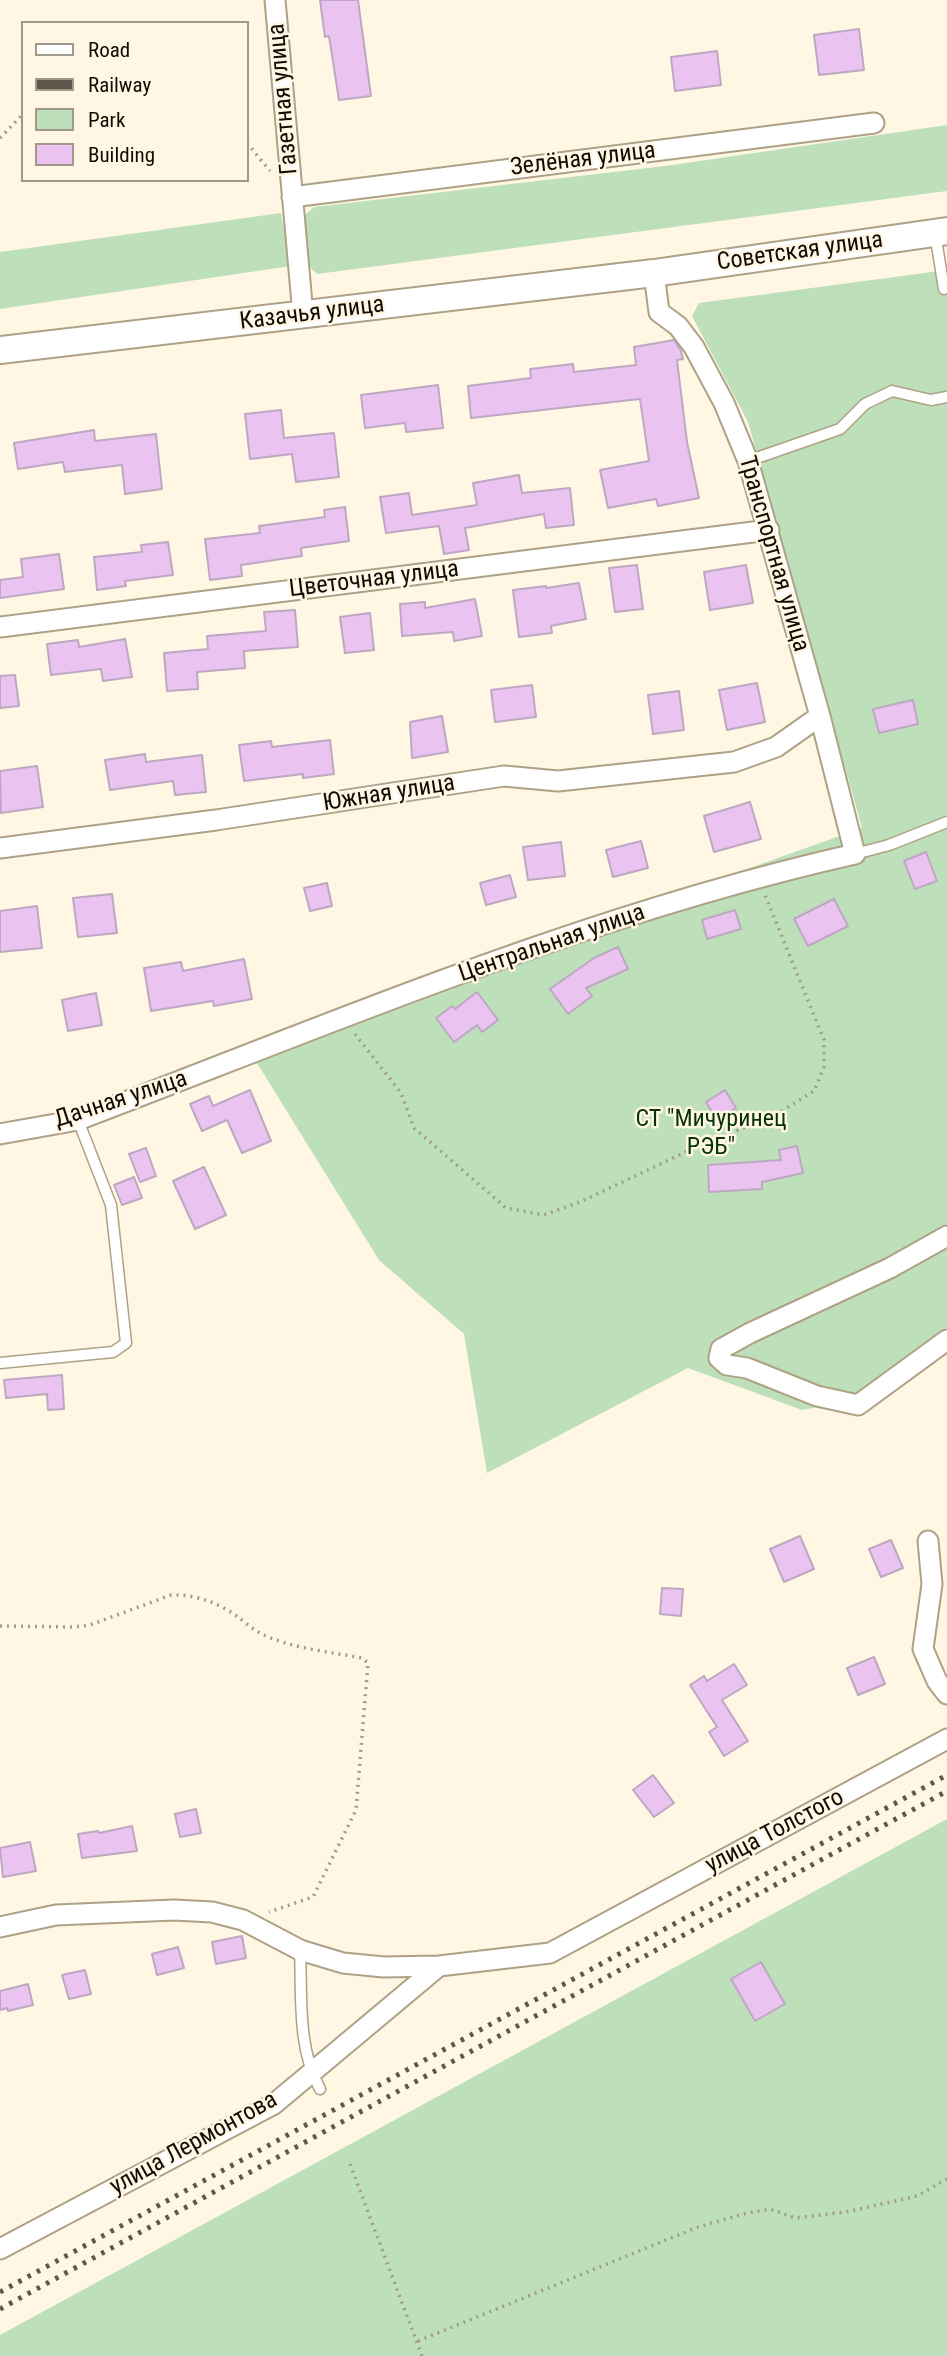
<!DOCTYPE html>
<html>
<head>
<meta charset="utf-8">
<style>
  body { margin:0 }
  #map { position:relative; width:947px; height:2356px; overflow:hidden; background:#fff6e4; font-family:"Roboto Condensed",sans-serif }
  canvas { display:block }
  .legend { position:absolute; left:21px; top:21px; width:228px; height:161px; box-sizing:border-box; background:#fff6e4; border:2px solid #a0988a; margin:0; padding:9px 12px; list-style:none; font-size:21px; color:#110c03 }
  .legend li { display:flex; align-items:center; gap:14px; height:35px }
  .legend b { width:35px; border:2px solid #a0988a }
</style>
</head>
<body>
<div id="map">
<canvas width="947" height="2356"></canvas>
<ul class="legend">
<li><b style="height:9px;background:#fff"></b>Road</li>
<li><b style="height:9px;background:#5e584c"></b>Railway</li>
<li><b style="height:19px;background:#bde0bb"></b>Park</li>
<li><b style="height:19px;background:#eac3f0"></b>Building</li>
</ul>
</div>
<script>
const context = document.querySelector('canvas').getContext('2d');
context.lineJoin = 'round';
function fill(path, color) { context.fillStyle = color; context.fill(path, 'evenodd'); }
function stroke(path, color, width, dash) { context.strokeStyle = color; context.lineWidth = width; context.lineCap = dash ? 'butt' : 'round'; context.setLineDash(dash || []); context.stroke(path); }
function drawText(font, color, halo, rows, align = 'center') {
  context.font = font + ' "Roboto Condensed",sans-serif'; context.lineWidth = 5; context.setLineDash([]); context.textBaseline = 'middle'; context.strokeStyle = halo; context.fillStyle = color; for (const [text, x, y, turn = 0] of rows) {
    context.save(); context.translate(x, y); context.rotate((+turn || 0) * Math.PI / 180); context.textAlign = isNaN(turn) ? turn : align; if (halo) context.strokeText(text, 0, 0); context.fillText(text, 0, 0); context.restore();
  }
}
fill(new Path2D(`
  M947 125V191L317 274 305 263V215L314 207 665 166Z
  M281 213 291 266 0 309V252Z
  M947 270V1327L855 1400 802 1410 688 1368 487 1473 464 1334 379 1260 247 1047 862 828 748 422 692 316 699 303Z
  M947 1819V2356H0V2335Z`), '#bde0bb');
const building = new Path2D(`
  M320 0H358L371 96 339 100 329 36 325 37Z
  M859 29 864 70 819 75 814 35Z
  M717 51 721 85 675 91 671 57Z
  M674 340 681 351 683 359 677 360 687 442 699 498 658 506 656 499 608 508 600 470 649 461 640 399 471 418 468 386 531 378 530 369 573 364 574 372 636 365 634 347Z
  M438 385 443 428 406 432 405 423 365 428 361 395Z
  M281 410 284 438 334 433 339 477 296 482 292 454 250 459 245 414Z
  M94 430 95 441 156 434 162 489 125 494 122 465 65 472 63 462 18 469 14 443Z
  M519 475 522 493 570 488 574 525 546 528 544 514 465 528 469 550 444 554 439 526 386 533 380 497 409 493 412 515 477 505 473 483Z
  M345 507 349 541 301 548 302 556 241 565 242 576 210 580 205 539 260 533 259 526 325 517 324 510Z
  M168 542 173 575 125 581 126 586 97 590 94 557 142 552 141 545Z
  M59 554 64 589 0 598V580L23 577 21 559Z
  M637 565 643 609 615 612 609 568Z
  M746 565 753 603 710 610 704 572Z
  M579 583 586 619 551 626 552 633 519 637 513 590 546 586V588Z
  M475 599 482 636 454 641 453 632 402 636 400 604 425 602V608Z
  M295 610 298 647 244 651 245 668 197 672 198 689 167 691 164 653 208 649 207 636 266 631 264 612Z
  M370 613 374 650 345 653 340 617Z
  M125 639 132 677 103 681 101 669 51 675 47 644 78 640 79 647Z
  M15 675 19 706 0 708V676Z
  M757 683 765 722 727 730 719 690Z
  M532 685 536 717 495 722 491 690Z
  M679 691 684 730 653 734 648 695Z
  M913 700 918 724 879 733 873 709Z
  M442 716 448 752 412 758 410 722Z
  M330 740 334 774 303 778V774L244 781 239 745 271 741 272 747Z
  M145 754 146 762 202 755 206 792 175 795 173 781 110 790 105 760Z
  M37 766 43 807 1 813 0 771Z
  M750 802 761 839 714 852 704 816Z
  M641 841 648 868 613 877 606 850Z
  M561 842 565 876 528 880 523 847Z
  M926 852 937 881 915 889 904 861Z
  M510 875 516 897 486 905 480 883Z
  M327 883 332 906 310 911 304 888Z
  M112 894 117 933 78 937 73 898Z
  M834 899 848 926 808 946 794 919Z
  M37 906 42 948 0 952V911Z
  M735 910 741 929 707 939 702 920Z
  M618 947 628 969 586 988 592 996 568 1014 550 989 594 958Z
  M244 959 252 999 214 1006 213 1001 151 1011 144 968 181 962 183 971Z
  M477 992 498 1020 482 1032 477 1025 454 1042 436 1018 452 1006 455 1009Z
  M96 993 102 1025 68 1031 62 1000Z
  M250 1090 271 1141 242 1153 227 1120 202 1131 190 1104 209 1096 213 1106Z
  M725 1090 736 1108 717 1120 706 1102Z
  M797 1146 803 1173 762 1182V1189L709 1192 708 1165 781 1160 779 1150Z
  M146 1148 156 1176 140 1182 129 1154Z
  M204 1167 226 1215 195 1229 173 1181Z
  M134 1177 142 1198 122 1205 114 1185Z
  M62 1375 64 1409 48 1410 47 1394 6 1398 4 1380Z
  M800 1536 814 1569 784 1582 770 1549Z
  M891 1540 903 1568 881 1577 869 1549Z
  M662 1588 683 1589 681 1616 660 1614Z
  M874 1657 885 1684 858 1695 847 1668Z
  M734 1664 747 1685 722 1700 748 1741 724 1756 709 1732 717 1727 690 1685 704 1676 707 1681Z
  M653 1775 674 1803 654 1817 633 1790Z
  M196 1809 201 1833 180 1837 175 1814Z
  M132 1826 137 1851 82 1858 78 1834 98 1831 99 1833Z
  M30 1842 36 1871 3 1877 0 1848Z
  M242 1936 246 1958 216 1964 212 1942Z
  M178 1947 184 1968 157 1975 152 1954Z
  M761 1962 785 2004 755 2021 731 1979Z
  M85 1970 91 1994 69 1999 62 1975Z
  M28 1984 33 2005 8 2011 7 2008 0 2010V1991Z`);
fill(building, '#eac3f0');
stroke(building, '#bda8c1', 2);
const service = new Path2D(`
  M935 233 944 289
  M748 461 840 429 865 404 892 391 931 400 947 397
  M855 854 889 845 947 822
  M0 1363 113 1352 126 1343 111 1205 78 1120
  M300 1950C302 1996 297 2048 320 2089`);
const minor = new Path2D(`
  M275 0 303 315
  M292 197 874 123
  M0 627 769 530
  M0 848 216 820 504 776 558 781 734 762 776 747 820 716
  M0 1134 78 1120C333 1023 588 914 855 854L820 716 748 461 724 403 694 347 678 326 659 312 654 273
  M947 1236 890 1268 750 1333 721 1349 719 1358 727 1365 747 1368 817 1396 858 1405 947 1340
  M928 1541 932 1584 923 1649 937 1681 947 1694
  M0 1927 56 1915 174 1910 212 1912 243 1920 300 1950 343 1963 384 1967 439 1966 550 1953 947 1739
  M0 2249 274 2104 439 1966`);
const secondary = new Path2D(`
  M0 350 654 273 947 231`);
stroke(service, '#afa185', 13);
stroke(minor, '#afa185', 23);
stroke(secondary, '#afa185', 30);
stroke(new Path2D(`
  M0 138 23 114
  M247 143 270 171
  M355 1034 401 1093 414 1128 506 1208 544 1215 580 1202 688 1151 777 1114 814 1091 824 1067V1040L765 895
  M0 1626 72 1627 90 1625 171 1595C195 1594 219 1603 238 1617 245 1622 252 1629 260 1633 288 1648 331 1652 362 1658L368 1663 356 1810 313 1897 269 1912
  M350 2164 422 2356
  M418 2341 698 2227 747 2213 770 2209 795 2218 846 2212 917 2196 947 2179`), '#a29b8c', 3.5, [2, 5]);
stroke(service, '#fff', 10);
stroke(minor, '#fff', 19);
stroke(secondary, '#fff', 26);
stroke(new Path2D(`
  M0 2292 947 1775
  M0 2309 947 1791`), '#5e584c', 5, [3.5, 7]);
drawText('24px', '#110c03', '#fff6e4', [
  ["Газетная улица",284,99,-95],
  ["Зелёная улица",583,160,-7],
  ["Советская улица",800,252,-8],
  ["Казачья улица",312,314,-7],
  ["Транспортная улица",773,554,74],
  ["Цветочная улица",374,580,-7],
  ["Южная улица",389,794,-9],
  ["Центральная улица",552,944,-19],
  ["Дачная улица",121,1100,-18],
  ["улица Толстого",775,1832,-28],
  ["улица Лермонтова",194,2144,-29]
]);
drawText('24px', '#073309', '#fff6e4', [
  ["СТ \"Мичуринец",711,1120],
  ["РЭБ\"",711,1148]
]);
</script>
</body>
</html>
